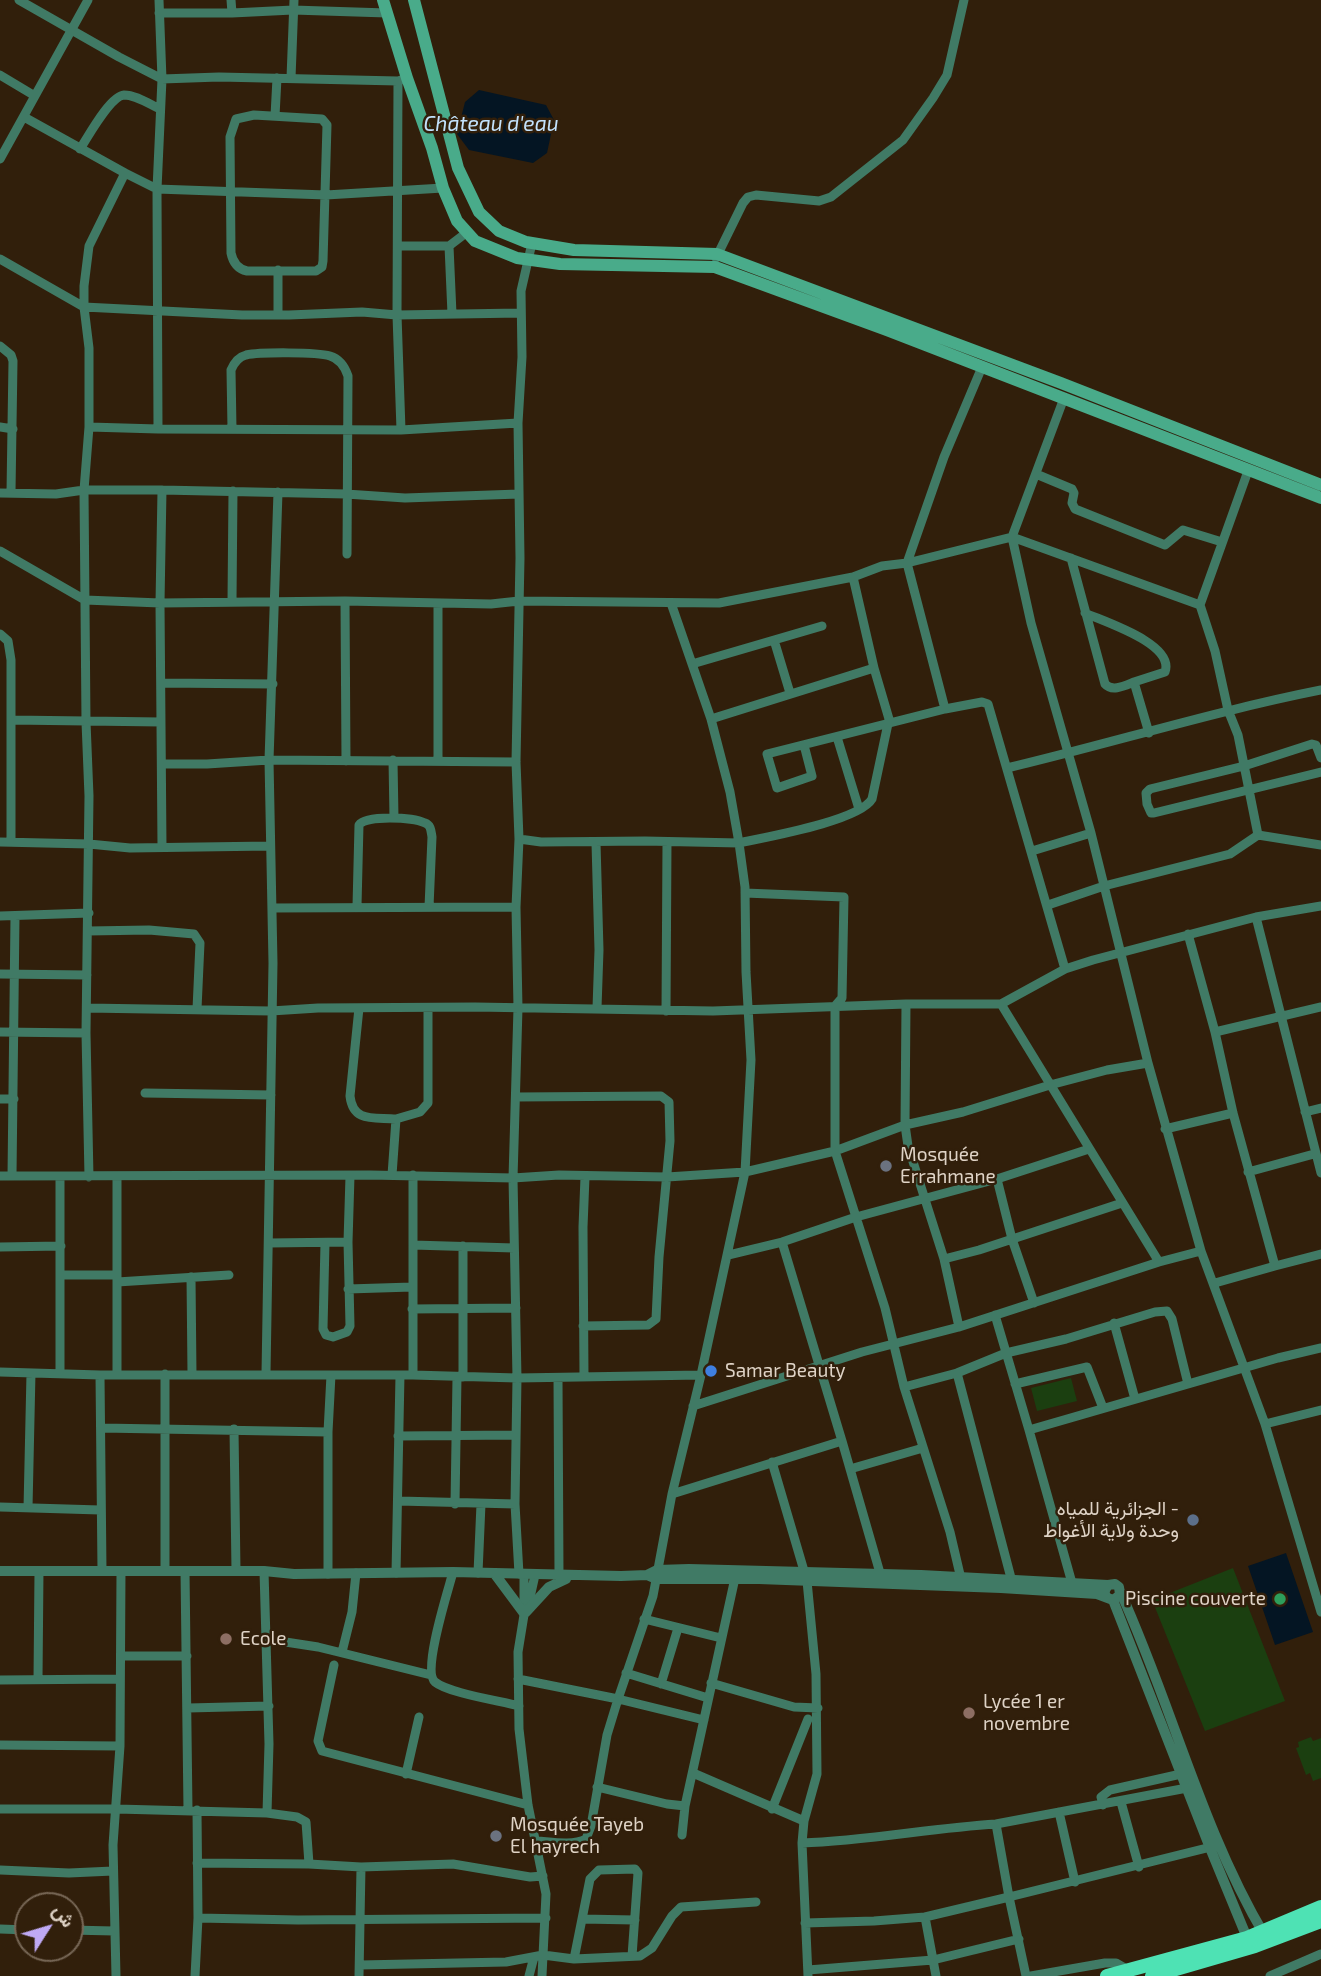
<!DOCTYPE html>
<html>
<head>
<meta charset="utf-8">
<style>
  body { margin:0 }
  #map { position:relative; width:1321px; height:1976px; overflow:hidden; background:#311f0b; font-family:"Exo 2",Vazirmatn,sans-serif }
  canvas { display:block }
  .north { position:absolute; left:14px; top:1892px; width:70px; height:70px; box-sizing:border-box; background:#311f0b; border:2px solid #776756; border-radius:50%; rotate:53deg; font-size:19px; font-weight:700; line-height:28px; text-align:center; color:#dfd3c6 }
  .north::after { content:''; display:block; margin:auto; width:24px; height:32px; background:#bfa9f4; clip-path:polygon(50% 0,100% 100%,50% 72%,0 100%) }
</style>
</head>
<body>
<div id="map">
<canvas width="1321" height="1976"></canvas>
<div class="north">ش</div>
</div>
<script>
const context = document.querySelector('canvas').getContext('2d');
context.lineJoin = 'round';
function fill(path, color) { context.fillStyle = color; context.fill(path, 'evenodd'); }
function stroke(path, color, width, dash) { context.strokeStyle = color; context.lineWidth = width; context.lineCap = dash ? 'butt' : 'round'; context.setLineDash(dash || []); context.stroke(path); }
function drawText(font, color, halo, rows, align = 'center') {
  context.font = font + ' "Exo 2",Vazirmatn,sans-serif'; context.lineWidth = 5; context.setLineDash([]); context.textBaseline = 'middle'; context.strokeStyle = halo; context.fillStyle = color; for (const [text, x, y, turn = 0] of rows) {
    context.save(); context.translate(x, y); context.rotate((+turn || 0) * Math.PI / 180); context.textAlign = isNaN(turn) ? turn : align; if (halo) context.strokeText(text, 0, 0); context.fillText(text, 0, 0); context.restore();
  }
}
fill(new Path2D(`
  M1071 1378 1077 1401 1037 1411 1031 1388Z
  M1233 1568 1285 1701 1205 1731 1152 1600Z
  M1311 1737 1313 1741 1321 1738V1778L1313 1781 1310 1773 1306 1775 1296 1748 1299 1747 1298 1742Z`), '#1b3f10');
fill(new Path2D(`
  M479 90 546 105 554 120 547 153 533 163 469 150 457 134 465 102Z
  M1286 1553 1313 1632 1275 1645 1248 1566Z`), '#041523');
stroke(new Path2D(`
  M19 0 119 57 162 79 219 77 398 81 407 78
  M159 0 162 79 157 189 158 429 401 430 518 423
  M159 13H232L231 0
  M232 13 293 10 387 13
  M0 75 35 96
  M291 78 294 0
  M398 81 397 315 401 430
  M254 115 322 119 327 125 323 261 322 267 316 271H247C238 269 233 263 231 253L230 137 236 119Z
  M275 116 277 78
  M24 117 125 173 89 246 84 286V307L89 348V427L84 490 86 722 89 796 86 1033 89 1177
  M80 149C88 137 110 96 124 95 136 95 149 104 160 109
  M0 159 88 0
  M125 173 157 189 326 195 443 188
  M399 246H449L466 233
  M449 246 452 314
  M716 258 743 203 748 197 756 195 819 201 831 197 903 140 933 98 947 75 964 0
  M0 259 84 307 242 315H289L362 312 397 315 520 313
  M278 315V270
  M0 346 11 355 13 361 11 492
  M1064 398 1012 537 1031 623 1091 833 1148 1063
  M0 427 13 429
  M89 427 158 429
  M232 429 231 370C234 363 238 357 246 355 260 352 317 352 330 356 340 359 345 367 348 376L347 554
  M1036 474 1072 489 1074 493 1072 503 1075 509 1165 545 1183 530 1222 542
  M0 493 56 494 84 490H162L346 494 405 498 519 494
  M0 551 85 600 160 603 345 601 491 604 519 601 719 603 853 577 882 566 907 563 944 457 982 367
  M1071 558 1105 684C1112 692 1124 686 1134 682L1149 733
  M853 577 874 668 889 719 872 799C859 821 766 837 739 843L730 792 711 719 874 668
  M232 601 233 491
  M345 601 346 761
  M671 603 711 719
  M1200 605 1248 471
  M1085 613C1105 622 1175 644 1165 672L1134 682
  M0 634 8 641 11 660V842
  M774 640 790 693
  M692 664 822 626
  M162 683 273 684
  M945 709 907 563 1012 537 1200 605 1215 651 1228 710 1238 735 1258 835 1321 845
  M12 720 161 722
  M837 737 859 809
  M804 745 812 776 777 788 767 754 945 709 982 702 988 704 1065 969
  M1321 758 1316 745 1312 744 1244 766 1150 789 1146 793 1147 804 1151 813H1154L1321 772
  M393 760 394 818
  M438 761V603
  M163 764H207L269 760 516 762
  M1007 768C1112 743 1215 711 1321 690
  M519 839 541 842 645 841 739 843 745 887 746 972 751 1060 745 1172 835 1151 905 1125 963 1112 1050 1085 1107 1070 1148 1063 1201 1251 1265 1424 1321 1612
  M0 842 89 844 130 848 270 846
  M596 843 599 950 597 1008
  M162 846 160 603 162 490
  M1032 851 1091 833
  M745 893 844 897 842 998 835 1006V1151L885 1308 904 1387 950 1532 962 1583
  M1048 905 1104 886 1230 854 1258 835
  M357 906 359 825C366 815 412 817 425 823 431 825 431 831 432 837L429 907
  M272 908 516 907
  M0 916 89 913
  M1256 917 1321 1173
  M88 931 149 930 194 934 200 943 197 1009
  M1188 934 1215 1032 1321 1007
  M0 974 87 975
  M906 1004 905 1125 908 1146 944 1259 959 1327
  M1001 1004 1065 969 1093 960 1256 917 1321 906
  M87 1008 271 1011 318 1008 475 1007 713 1011 906 1004H1001L1159 1262
  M359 1008 350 1096C353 1123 374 1117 396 1119
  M666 1011 667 842
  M0 1032 86 1033
  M1215 1032 1233 1113 1275 1266 1321 1254
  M145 1093 271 1095
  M516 1097 661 1096 669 1102 670 1141 659 1257 656 1319 648 1325 583 1326
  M0 1099H14
  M1305 1112 1321 1108
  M1165 1129 1233 1113
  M1248 1172 1314 1154
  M392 1175 396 1119 420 1112 428 1103V1008
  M0 1176 370 1175 513 1178 559 1175 667 1177 745 1172 701 1375 672 1494 653 1596 618 1699 518 1679
  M12 1176 15 916
  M117 1177V1374
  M782 1242 842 1441
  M269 1243 348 1242
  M325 1243 323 1329 326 1335 333 1337 347 1332 350 1326 348 1242 350 1176
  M413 1245 514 1248
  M0 1247 61 1246
  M728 1255 782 1242 856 1217 997 1179
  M944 1259 979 1250 1122 1203
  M61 1275H117
  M191 1277 192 1374
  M117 1282 229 1275
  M1215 1283 1275 1266
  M348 1289 412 1287
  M1034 1303 1012 1239 997 1179 1089 1149
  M412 1309 516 1308
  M995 1315 1029 1430 1278 1358 1321 1348
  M1114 1323 1135 1399
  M0 1372 100 1375H413L517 1378 701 1375
  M266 1373 273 963 269 760 278 492
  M957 1373 1011 1578
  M60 1374V1177
  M165 1374V1571
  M100 1375 102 1571
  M413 1375V1175
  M584 1376 583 1227 585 1177
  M463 1377V1246
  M558 1378 559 1575
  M1015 1384 1087 1367 1103 1408
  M904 1387 957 1373 1006 1353 1066 1339 1155 1312 1167 1311 1172 1319 1188 1384
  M693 1406 862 1352 959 1327 1159 1262 1201 1251
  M1265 1424 1321 1410
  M102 1428 328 1432
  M234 1429 236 1571
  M1029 1430 1072 1583
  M398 1436 515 1435
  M772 1462 807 1581 816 1674 817 1774 804 1821 802 1843 808 1976
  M850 1469 923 1448
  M672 1494 842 1441 880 1573
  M399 1501 515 1504
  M455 1504 457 1377
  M0 1507 100 1510
  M28 1508 31 1373
  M185 1571 188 1810
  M264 1571 269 1744 267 1813 297 1817 306 1822 309 1864
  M453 1572C448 1591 422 1671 435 1682 448 1693 501 1701 519 1706
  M396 1573 400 1375
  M478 1573 481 1504
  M328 1574V1432L331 1375
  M519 1574 515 1504 517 1378 513 1178 518 1008 516 907 519 839 516 762 520 558 518 423 522 357 521 291 532 243
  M524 1575V1615L518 1652 519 1729 528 1805 546 1894 542 1976
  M527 1611 535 1575
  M644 1619 721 1638
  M266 1639 318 1647 431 1675
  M342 1652 352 1612 356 1573
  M122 1656H187
  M334 1665 318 1741 322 1751 528 1805
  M626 1673 708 1698
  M38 1679 39 1571
  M0 1680 120 1679
  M711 1683 794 1707 818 1708
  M661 1684 678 1628
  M188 1708 269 1706
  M0 1745 120 1746
  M693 1773 804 1821
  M406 1774 419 1717
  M597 1787 667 1804 685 1806 735 1578
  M1121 1802 1139 1867
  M1103 1805 1101 1797 1110 1790 1181 1774
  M0 1809H117L267 1813
  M772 1809 808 1719
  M1059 1812 1075 1882
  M682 1835 685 1806
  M537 1841C552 1842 572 1846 586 1839L591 1826 607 1735 618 1699 704 1720
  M802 1843C867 1841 931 1828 996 1824L1187 1788
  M197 1863 309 1864 361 1867 453 1864 530 1877 543 1876
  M0 1870 69 1873 113 1871
  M925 1917 1009 1897 996 1824
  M198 1918 298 1920 546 1918
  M582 1919 635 1920
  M805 1923 874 1921 925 1917 936 1976
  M0 1929 28 1930
  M70 1930 114 1931
  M574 1959 590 1879 599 1870 635 1869 638 1873 632 1956
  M360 1965 506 1962 543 1955 574 1959 640 1956 652 1948 672 1916 681 1907 756 1902
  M808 1970 933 1960 1019 1939
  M116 1976 113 1845 120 1746 121 1571
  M195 1976 198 1918 197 1810
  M359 1976 361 1867
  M529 1976 534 1957
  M1026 1976 1009 1897 1215 1846
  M1031 1976 1105 1963H1116L1128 1970
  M1270 1976 1321 1954`), '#407a65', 9);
stroke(new Path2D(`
  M0 1571H264L294 1574 453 1572 621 1576 647 1575 657 1570 689 1569 921 1575 1108 1585
  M494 1573 523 1612
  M647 1575 656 1579H759L1001 1588 1097 1594 1113 1600 1120 1595 1119 1587 1115 1584 1108 1585 1104 1592 1106 1596
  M1120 1591C1172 1705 1201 1828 1265 1936
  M1113 1600 1210 1848 1250 1945
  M526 1612 549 1587 566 1579`), '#407a65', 10);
stroke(new Path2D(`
  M383 0 407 78 432 148 443 188 457 221 475 241 517 258 560 264 715 267 887 330 1321 498
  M414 0 458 168 479 212 499 231 526 242 574 250 717 254 1061 383 1321 485`), '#49ab8a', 12);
stroke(new Path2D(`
  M1107 1976 1247 1938 1321 1907
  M1152 1976 1255 1946 1321 1921`), '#4ee2b4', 14);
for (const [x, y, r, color] of [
  [886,1166,7,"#6b7280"],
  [711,1371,7,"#3f7fe0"],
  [1193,1520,7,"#5c6f8a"],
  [1280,1599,7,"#2e9e5b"],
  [226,1639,7,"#8d6e63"],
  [969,1713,7,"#8d6e63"],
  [496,1836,7,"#6b7280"]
]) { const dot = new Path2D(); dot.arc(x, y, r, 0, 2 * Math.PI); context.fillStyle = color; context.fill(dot); stroke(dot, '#311f0b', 2.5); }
drawText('19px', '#dfd3c6', '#311f0b', [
  ["Mosquée",900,1155],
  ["Errahmane",900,1177],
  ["Samar Beauty",725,1371],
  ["الجزائرية للمياه -",1179,1509,"right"],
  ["وحدة ولاية الأغواط",1179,1531,"right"],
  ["Piscine couverte",1266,1599,"right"],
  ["Ecole",240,1639],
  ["Lycée 1 er",983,1702],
  ["novembre",983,1724],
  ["Mosquée Tayeb",510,1825],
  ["El hayrech",510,1847]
], 'left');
drawText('italic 21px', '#c3e2fd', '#311f0b', [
  ["Château d'eau",491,124]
]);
</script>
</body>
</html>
